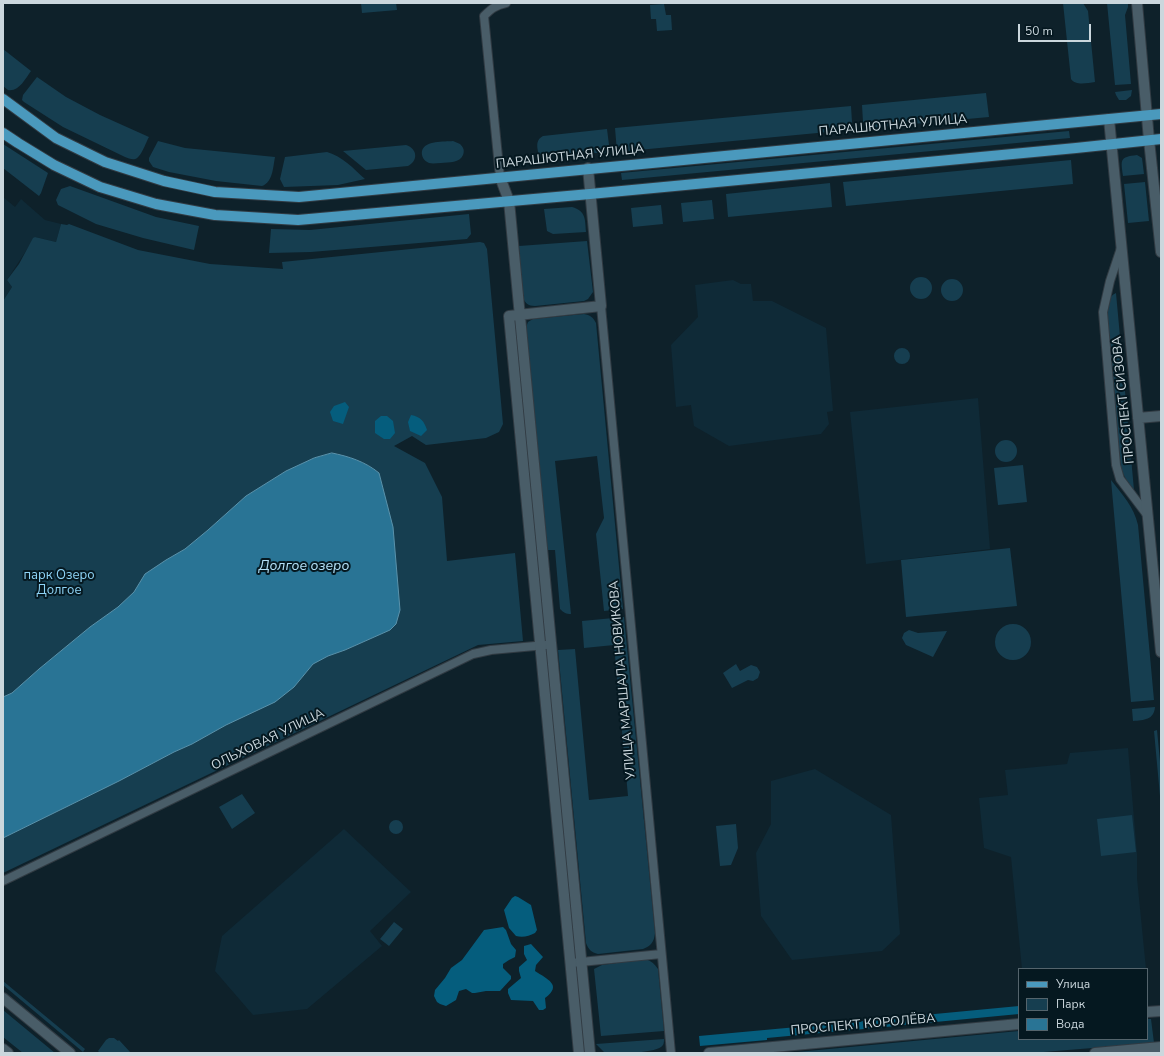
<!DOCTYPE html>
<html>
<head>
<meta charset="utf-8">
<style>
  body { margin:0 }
  #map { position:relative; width:1164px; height:1056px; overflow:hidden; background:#0e212a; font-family:"Nunito Sans",sans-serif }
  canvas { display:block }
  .frame { position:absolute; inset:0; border:4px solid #cbd7dd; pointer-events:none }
  .legend { position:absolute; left:1018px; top:968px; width:130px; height:72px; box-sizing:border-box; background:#051820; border:1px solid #54646c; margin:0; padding:5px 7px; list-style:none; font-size:12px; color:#cbd7dd }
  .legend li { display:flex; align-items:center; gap:8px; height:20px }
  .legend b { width:20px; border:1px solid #54646c }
  .scale { position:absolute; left:1018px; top:24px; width:73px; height:18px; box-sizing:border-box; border:2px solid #cbd7dd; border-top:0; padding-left:5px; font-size:12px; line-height:14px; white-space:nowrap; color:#cbd7dd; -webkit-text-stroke:3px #051820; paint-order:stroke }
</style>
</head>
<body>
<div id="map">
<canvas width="1164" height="1056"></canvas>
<div class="frame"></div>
<ul class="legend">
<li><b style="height:5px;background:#4a99bd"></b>Улица</li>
<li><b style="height:11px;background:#163e50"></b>Парк</li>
<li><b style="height:11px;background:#297495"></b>Вода</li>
</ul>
<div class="scale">50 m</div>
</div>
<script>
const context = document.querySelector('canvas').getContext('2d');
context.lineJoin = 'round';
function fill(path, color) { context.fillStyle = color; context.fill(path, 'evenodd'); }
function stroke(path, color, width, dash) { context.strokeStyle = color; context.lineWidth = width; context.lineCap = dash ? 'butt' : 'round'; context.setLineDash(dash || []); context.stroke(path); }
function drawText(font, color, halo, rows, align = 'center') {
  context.font = font + ' "Nunito Sans",sans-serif'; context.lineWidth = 4; context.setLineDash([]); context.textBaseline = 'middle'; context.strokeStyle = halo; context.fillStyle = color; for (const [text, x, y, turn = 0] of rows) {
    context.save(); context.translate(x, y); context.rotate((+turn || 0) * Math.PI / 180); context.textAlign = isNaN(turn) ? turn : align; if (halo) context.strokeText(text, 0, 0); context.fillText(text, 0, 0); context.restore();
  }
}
fill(new Path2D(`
  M3 197 15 207 21 199 45 220 61 224 56 242 35 237 7 280 12 287 3 301Z
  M733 280 741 284H751L753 301H772L826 328 833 411 827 412 829 424 821 434 729 446 694 426 691 405 676 407 671 345 698 317 695 285Z
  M978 398 990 549 866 564 850 412Z
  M1128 748 1137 854V878L1146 969H1022L1011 857 984 848 979 798 1008 795 1005 770 1067 764 1070 753Z
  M815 769 891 815 900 934 882 951 792 960 761 916 756 853 771 824V781Z
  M344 829 411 892 370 931 382 946 307 1009 253 1015 215 971 222 936Z`), '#0f2a37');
fill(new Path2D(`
  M361 3H396L397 10 362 13Z
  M1063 3H1083L1088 11 1095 82C1087 83 1076 86 1071 79Z
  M1107 3H1128V7L1125 15 1131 84 1115 85Z
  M664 4 666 15H671L672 30 657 31 656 19H651L650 5Z
  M3 49 31 71C25 79 19 92 8 90L3 86Z
  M37 77 66 97 100 115 149 137C146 142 141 158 135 159 132 160 128 158 125 157L63 127 24 102 22 100 23 95Z
  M1132 90 1131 96 1126 100H1119L1116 95 1115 92Z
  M986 93 989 117 869 128 863 122 862 105Z
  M851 106 852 122 849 130 617 152 615 128Z
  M607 129 610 153H584L539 157C538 149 534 141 543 136Z
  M1069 131 1070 138 622 180 621 173Z
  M158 141 185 148 275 157C273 167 273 182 262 186L216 181 169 172 153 167 149 161V158Z
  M453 141 460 144C463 147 465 150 463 155 460 163 449 162 441 163 437 163 433 164 429 163 424 161 421 156 422 151 425 140 444 142 453 141Z
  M3 144 48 173 41 193 39 196 3 168Z
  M406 145C418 149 418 161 408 166L366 170 343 151Z
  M327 152C342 156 354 169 365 179L338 185 284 187 280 179 285 157Z
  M1137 155 1142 158 1144 174 1123 176C1121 160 1119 157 1137 155Z
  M1071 160 1073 184 846 206 843 182Z
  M1145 182 1149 221 1128 223 1124 184Z
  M830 183 832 207 728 217 726 194Z
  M70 186 156 217 199 226 194 250 143 238 96 224 58 205 56 200 61 189Z
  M712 200 714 219 683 222 681 203Z
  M661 205 663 224 633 227 631 208Z
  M572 207C586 211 585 219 586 232L553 234 547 231 544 209Z
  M469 214 471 234 467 239 311 252 269 253 271 229 310 230Z
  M61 224 67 225 69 224 138 250 210 264 283 269 282 262 480 242 484 243 487 249 503 424 499 432 486 438 426 445 412 436 394 446 425 463 442 497 447 561 515 553 523 641 478 645 3 873V838L119 781 174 752 192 744 294 687 313 664 328 656 345 650 390 630 383 489 379 473 373 468 349 457 339 454 332 453 314 458 286 471 246 496 208 530 185 549 166 560 146 574 134 592 118 607 90 627 39 669 12 693 3 697V301L12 287 7 280 19 264 33 238 35 237 56 242Z
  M587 241 593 292 588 299 584 301 535 306C528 306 525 303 522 296L519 246Z
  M910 288a11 11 0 1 1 22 0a11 11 0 1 1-22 0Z
  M941 290a11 11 0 1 1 22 0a11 11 0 1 1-22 0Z
  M1116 293 1134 490C1127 482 1123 475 1120 465L1106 312C1108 305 1108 296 1116 293Z
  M584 314C590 315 593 317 596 323L623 609 604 611 596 534 604 518 597 456 555 461 571 614C566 614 564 613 560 609L555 550H547L525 330 528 322 533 319Z
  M894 356a8 8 0 1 1 16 0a8 8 0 1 1-16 0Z
  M995 451a11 11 0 1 1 22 0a11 11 0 1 1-22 0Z
  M1023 465 1027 502 998 505 994 468Z
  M1111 480C1122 494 1134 507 1138 525L1154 700 1131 702Z
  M1010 548 1017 606 906 617 901 560Z
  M624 617 655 933C654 942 651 946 643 949L598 954C591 952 589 950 586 943L558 650 575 649 589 800 628 796 614 645 584 648 582 621Z
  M995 642a18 18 0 1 1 36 0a18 18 0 1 1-36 0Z
  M909 630 918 633 947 631 933 657 906 645 902 638 904 633Z
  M736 664 740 671 751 665 757 667 760 672 758 678 753 681 748 680 732 688 723 673Z
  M1155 707C1154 720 1144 720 1133 721L1132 709Z
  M1157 730 1161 772V807L1154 731Z
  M242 794 255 813 232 829 219 807Z
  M1132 815 1136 852 1101 856 1097 819Z
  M389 827a7 7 0 1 1 14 0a7 7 0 1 1-14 0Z
  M736 824 738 848 731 865 720 866 716 826Z
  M394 922 403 929 389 946 380 939Z
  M645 959C651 961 654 963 658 969L664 1031 601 1036 594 969 602 965Z
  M3 981 85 1049 83 1052 3 985Z
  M3 1010 55 1053H23L3 1037Z
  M1147 1019H1151L1154 1043 1031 1053H787L1019 1031V1039H1147Z
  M109 1038H114L118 1041 119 1040 131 1053H100L98 1051 106 1040Z
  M664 1039C664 1042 664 1045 661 1047 654 1053 615 1054 605 1053L596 1044Z`), '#163e50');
fill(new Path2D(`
  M345 402 349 407 343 424 333 421 330 412 334 406Z
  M411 415C421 417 424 421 427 430L421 436 410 431 408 422Z
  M381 416H387L393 421 395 433 390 439H384L375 433V421Z
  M515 896 518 897 531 905 537 930 535 933C529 936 523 938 516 936L509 928 504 910 512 898Z
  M503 927 506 930 511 944 516 950 515 957 509 960 503 964V968L511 976V979L500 991H486L475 993H472L466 989 459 991 456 1000 446 1006 440 1004 437 1002 434 996 435 990 445 978 451 968 462 960 484 930Z
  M531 944 543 957 536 965 535 971C547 979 563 985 545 998L546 1008 543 1010H539L533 1001 511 1000 508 993V989L521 978 519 971V967L527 960 524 954V946Z
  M1019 1006V1014L904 1025 903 1017Z
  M895 1018 896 1026 767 1038V1040L700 1046 699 1036Z`), '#055d7d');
const water = new Path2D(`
  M332 453C348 456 366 462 379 473L393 527 400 610 396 624 390 630 345 650 328 656 313 664 294 687 275 702 226 725 192 744 174 752 119 781 3 838V697L12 693 39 669 90 627 118 607 134 592 145 574 166 560 185 549 208 530 246 496 286 471 314 458Z`);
fill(water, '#297495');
stroke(water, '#5a92ab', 1);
const street = new Path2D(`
  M500 177 484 16C491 9 496 5 506 3
  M1121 248 1110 281 1103 312 1116 465 1120 479 1148 516
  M601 306 671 1053
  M3 881 473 654 491 650 546 645
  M571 963 661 954`);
const secondary = new Path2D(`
  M1137 3 1149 140 1161 252
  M1109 119 1161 652
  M500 177 509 201 590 1053
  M1138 418 1161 416
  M3 998 70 1053
  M1147 1012 1161 1011
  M3 1049 8 1053
  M579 1053 509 316 601 306 588 168
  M709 1053 1019 1024
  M1095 1053 1161 1047`);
const primary = new Path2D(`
  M3 99 56 138 105 162 164 181 215 192 299 197 1161 114
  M3 133 18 143 54 165 100 187 156 204 215 215 298 220 590 194 1076 148 1161 139`);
stroke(street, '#313b43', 10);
stroke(secondary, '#313b43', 12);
stroke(primary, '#313b43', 12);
stroke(street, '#495d68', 8);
stroke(secondary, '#495d68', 10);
stroke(primary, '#4a99bd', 10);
drawText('13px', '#cbd7dd', '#051820', [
  ["ПАРАШЮТНАЯ УЛИЦА",893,126,-5],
  ["ПАРАШЮТНАЯ УЛИЦА",570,157,-6],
  ["ПРОСПЕКТ СИЗОВА",1124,400,-96],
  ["УЛИЦА МАРШАЛА НОВИКОВА",623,680,-95],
  ["ОЛЬХОВАЯ УЛИЦА",268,740,-26],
  ["ПРОСПЕКТ КОРОЛЁВА",863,1025,-5]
]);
drawText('13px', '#8ed3f5', '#051820', [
  ["парк Озеро",59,576],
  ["Долгое",59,591]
]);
drawText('italic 14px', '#b3e0f7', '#051820', [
  ["Долгое озеро",304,567]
]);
</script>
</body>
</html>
